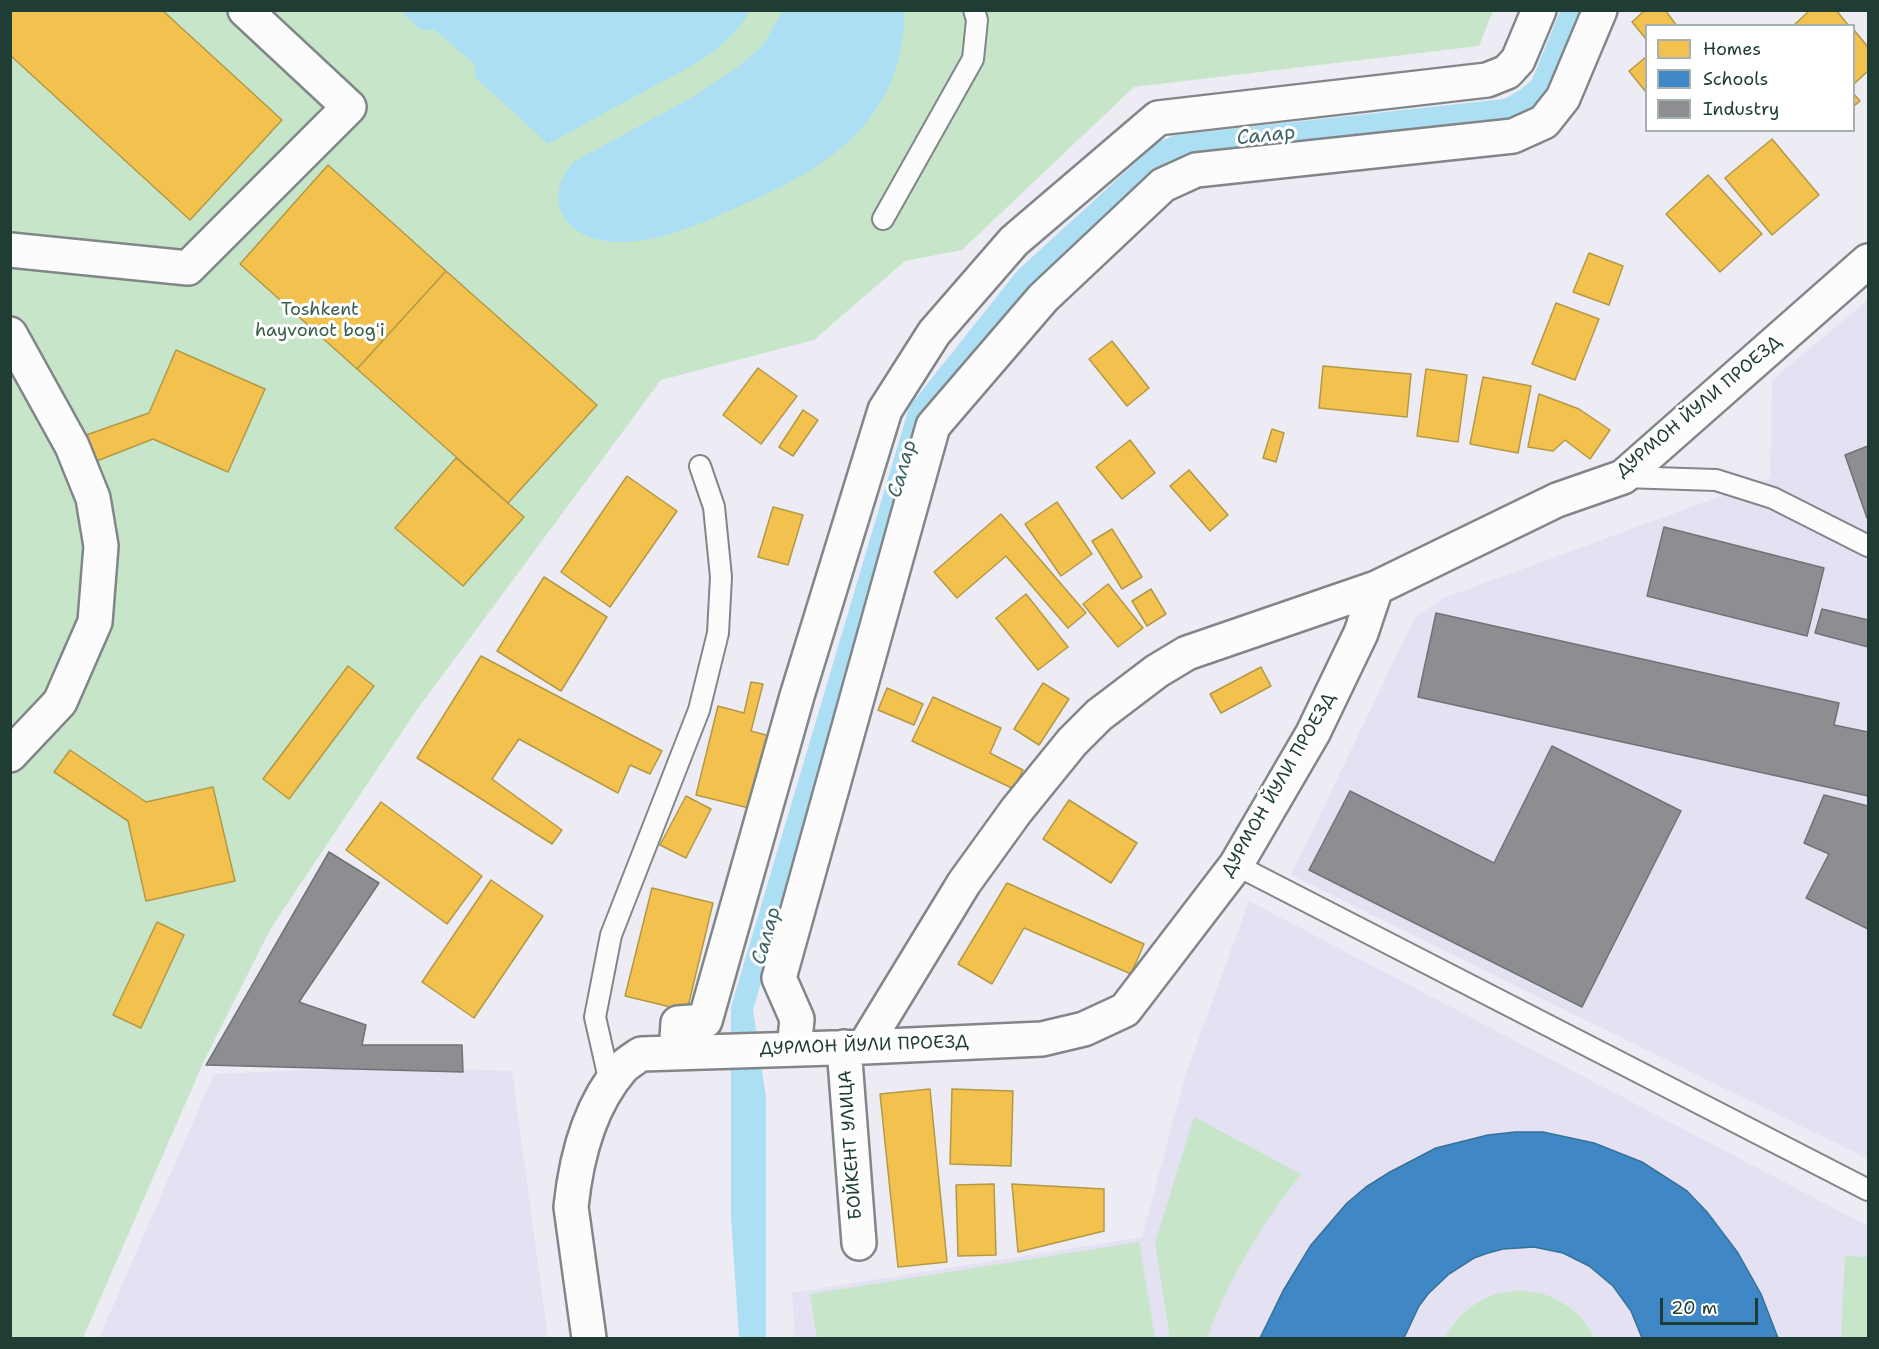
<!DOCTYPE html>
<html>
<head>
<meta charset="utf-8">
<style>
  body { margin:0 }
  #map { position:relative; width:1879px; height:1349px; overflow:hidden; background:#edecf4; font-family:"Shantell Sans",sans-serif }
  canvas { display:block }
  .frame { position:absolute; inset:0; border:12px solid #1f3d34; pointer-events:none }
  .legend { position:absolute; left:1645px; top:24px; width:210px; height:108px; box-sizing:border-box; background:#fff; border:2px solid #a5b1ae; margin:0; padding:8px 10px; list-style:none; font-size:18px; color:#1f3d34 }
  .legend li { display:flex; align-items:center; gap:12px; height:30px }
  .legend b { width:30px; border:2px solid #a5b1ae }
  .scale { position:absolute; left:1660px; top:1298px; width:98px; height:27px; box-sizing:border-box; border:3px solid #1f3d34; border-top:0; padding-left:8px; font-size:18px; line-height:21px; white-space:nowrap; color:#1f3d34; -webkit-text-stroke:4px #fff; paint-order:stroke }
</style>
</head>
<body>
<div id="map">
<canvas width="1879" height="1349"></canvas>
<div class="frame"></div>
<ul class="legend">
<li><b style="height:16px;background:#f2c14e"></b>Homes</li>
<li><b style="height:16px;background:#3f88c5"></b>Schools</li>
<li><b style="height:16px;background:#8d8d92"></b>Industry</li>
</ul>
<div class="scale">20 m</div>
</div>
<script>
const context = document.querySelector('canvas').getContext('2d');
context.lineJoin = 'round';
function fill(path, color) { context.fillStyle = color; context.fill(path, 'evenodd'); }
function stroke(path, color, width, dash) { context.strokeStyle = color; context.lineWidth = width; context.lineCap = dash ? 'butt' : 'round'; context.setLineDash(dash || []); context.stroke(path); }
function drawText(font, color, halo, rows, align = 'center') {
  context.font = font + ' "Shantell Sans",sans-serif'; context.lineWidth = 6; context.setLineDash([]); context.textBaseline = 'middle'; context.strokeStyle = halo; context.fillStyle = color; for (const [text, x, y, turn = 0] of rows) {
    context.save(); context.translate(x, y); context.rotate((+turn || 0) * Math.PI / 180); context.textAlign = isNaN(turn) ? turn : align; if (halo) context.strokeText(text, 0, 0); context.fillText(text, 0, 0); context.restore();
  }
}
fill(new Path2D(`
  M1868 300V1159L1291 875 1415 617 1444 598 1770 478 1772 380Z
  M1249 901 1868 1226V1338H795L792 1293 1142 1237 1186 1073Z
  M382 1067 512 1071 548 1338H99L214 1074Z`), '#e3e1f2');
fill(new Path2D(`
  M10 11H1493L1479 46 1134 87 962 250 905 261 814 340 661 380 416 711 271 928 204 1061 83 1338H11Z
  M1194 1117 1301 1174C1262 1224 1229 1278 1207 1338H1170L1155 1243Z
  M1139 1242 1155 1338H817L810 1294Z
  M1845 1256 1868 1257V1338H1841Z
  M1521 1290C1530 1292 1541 1293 1549 1296 1568 1304 1587 1319 1594 1338H1445C1454 1319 1472 1303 1493 1295 1501 1292 1512 1292 1521 1290Z`), '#c7e6c9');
fill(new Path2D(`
  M400 11H750C727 52 682 71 641 93 610 110 579 127 548 144L475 77V65L435 30H421Z
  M783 11H904C905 29 902 46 897 64 874 144 800 180 729 211 691 228 649 246 607 241 562 236 541 196 575 161L691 98 737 68 763 45Z
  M1560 11H1583L1545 103 1512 122 1181 158 1167 164 1040 280 923 420 753 1010 766 1097V1338H739L731 1217V1007L908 411 912 403 1018 270 1158 142 1175 135 1504 99 1520 90 1532 80Z`), '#addff4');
const homes = new Path2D(`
  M10 10H162L282 120 190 220 10 55Z
  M1645 10H1665L1677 26H1646V39L1632 22Z
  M1810 10H1836L1849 26H1793Z
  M1854 30 1868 47V71L1854 84Z
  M1646 57V92L1629 71Z
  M1854 94 1860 101 1854 106Z
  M1772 139 1819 195 1772 235 1725 178Z
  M328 165 446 271 357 369 240 264Z
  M1708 175 1762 234 1720 272 1666 214Z
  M1589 253 1623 266 1609 305 1573 292Z
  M446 271 597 405 508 503 357 369Z
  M1556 303 1599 319 1575 380 1532 364Z
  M1112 341 1149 388 1127 406 1089 359Z
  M176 350 265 389 228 472 153 439 84 466 72 440 149 413Z
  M1323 366 1411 374 1407 417 1319 408Z
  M758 368 797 396 761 444 723 415Z
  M1426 369 1467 375 1458 442 1417 436Z
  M1483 377 1531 386 1518 453 1470 444Z
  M1539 394 1579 409 1610 430 1590 459 1565 440 1553 451 1528 447Z
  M803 410 818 420 793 456 779 447Z
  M1272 429 1284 433 1276 462 1263 458Z
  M1130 440 1155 473 1122 499 1096 467Z
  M456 458 524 517 463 586 395 528Z
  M1189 470 1228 515 1210 531 1170 486Z
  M627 476 677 511 610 607 561 572Z
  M1057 502 1092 554 1061 576 1025 524Z
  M773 507 803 515 788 565 758 557Z
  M1001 514 1086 613 1068 628 1006 556 957 598 934 572Z
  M1112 529 1142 577 1122 589 1092 541Z
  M544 577 607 617 561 691 497 651Z
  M1108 584 1143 628 1118 647 1083 604Z
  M1151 589 1166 614 1147 626 1132 601Z
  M1026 594 1068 647 1038 670 996 618Z
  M481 656 662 751 650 774 630 765 618 793 519 739 492 779 562 830 552 844 417 758Z
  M348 666 374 686 289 799 263 779Z
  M1261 667 1271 686 1221 713 1210 694Z
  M751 682 763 684 751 731 770 736 753 809 696 795 718 706 744 713Z
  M1043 683 1069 699 1039 745 1014 729Z
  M887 688 923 704 914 725 878 710Z
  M933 697 1001 728 990 753 1023 770 1014 789 912 741Z
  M70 750 146 802 213 787 235 881 146 901 128 821 54 772Z
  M686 796 711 809 686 858 660 845Z
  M1069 800 1137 843 1111 883 1043 839Z
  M381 802 482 876 447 924 346 850Z
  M491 880 543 916 474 1018 422 982Z
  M1007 883 1144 944 1131 974 1024 928 992 984 958 964Z
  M652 888 713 903 687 1011 625 996Z
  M157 922 184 935 141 1028 113 1015Z
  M930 1089 947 1262 898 1267 880 1094Z
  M952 1089 1013 1091 1011 1166 950 1164Z
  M994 1184 996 1255 958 1256 956 1185Z
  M1012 1184 1104 1189V1231L1018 1252Z`);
fill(homes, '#f2c14e');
stroke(homes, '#b39946', 1.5);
const schools = new Path2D(`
  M1515 1132H1543L1594 1143 1642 1162 1687 1191 1707 1212 1738 1253 1761 1294 1778 1338H1642L1631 1311 1613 1286 1589 1266 1563 1253 1534 1247 1503 1249 1488 1253 1474 1258 1449 1274 1428 1294 1419 1306 1404 1338H1260L1283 1291 1311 1245 1347 1203 1366 1187 1390 1172 1436 1148 1488 1135Z`);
fill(schools, '#3f88c5');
stroke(schools, '#35729a', 1.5);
const industry = new Path2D(`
  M1868 446V517L1867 518 1845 455Z
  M1664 527 1824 568 1807 636 1647 596Z
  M1822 609 1868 620V647L1815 633Z
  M1436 613 1839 703 1834 725 1868 732V796L1418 697Z
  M1552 746 1681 811 1582 1007 1309 870 1350 791 1494 863Z
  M1824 795 1868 806V929L1806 898 1829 854 1804 843Z
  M329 852 379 883 299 1002 366 1025 362 1045H462L463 1072 206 1065Z`);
fill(industry, '#8d8d92');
stroke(industry, '#6c7576', 1.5);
const lane = new Path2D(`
  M883 219 973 59 977 20 974 10
  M1623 477 1716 480 1773 498 1868 546
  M1236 865 1868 1190
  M610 1083 595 1017 611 935 699 710 718 633 721 577 714 507 700 466`);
const street = new Path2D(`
  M10 250 188 268 349 107 245 10
  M10 334 72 446 93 498 101 546 95 622 60 702 10 755
  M844 1047 859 1243
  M864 1047 964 883 1016 811 1072 742 1099 715 1157 671 1187 653 1376 588
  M794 1049 797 1019 779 978 933 426 1043 298 1163 185 1196 170 1513 136 1544 122 1563 98 1600 10
  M676 1053 678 1023 705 1021 797 696 885 410 934 333 1014 241 1158 118 1487 80 1507 72 1518 60 1539 10
  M589 1338 571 1207C576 1158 589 1106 622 1068 627 1063 635 1058 641 1054L864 1047 1042 1039 1084 1029 1125 1010 1236 865 1313 733 1361 633 1376 588 1557 500 1623 477 1868 261`);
stroke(lane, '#818688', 24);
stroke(street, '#818688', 38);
stroke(lane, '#fcfcfd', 20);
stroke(street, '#fcfcfd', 33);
drawText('18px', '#3a5e4b', '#fff', [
  ["Toshkent",320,310],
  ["hayvonot bogʻi",320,331]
]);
drawText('18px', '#1f3d34', '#fff', [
  ["ДУРМОН ЙУЛИ ПРОЕЗД",1699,407,-40],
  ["ДУРМОН ЙУЛИ ПРОЕЗД",1279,785,-60],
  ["ДУРМОН ЙУЛИ ПРОЕЗД",864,1046,-2],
  ["БОЙКЕНТ УЛИЦА",851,1145,-94]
]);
drawText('italic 20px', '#3c6464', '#fff', [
  ["Салар",1266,136,-6],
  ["Салар",903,469,-74],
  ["Салар",767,936,-74]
]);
</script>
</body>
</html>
